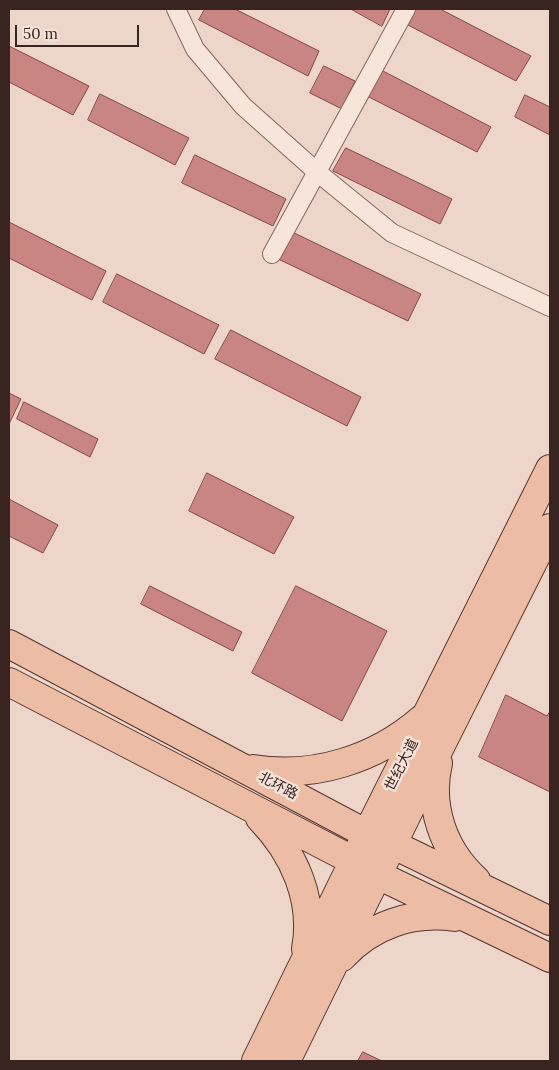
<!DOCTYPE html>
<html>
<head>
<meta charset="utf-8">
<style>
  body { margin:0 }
  #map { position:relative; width:559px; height:1070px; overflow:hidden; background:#edd5c9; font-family:Lora,serif }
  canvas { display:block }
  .frame { position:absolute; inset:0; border:10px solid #392421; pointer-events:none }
  .scale { position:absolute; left:15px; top:25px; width:124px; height:22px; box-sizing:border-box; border:2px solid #392421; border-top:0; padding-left:6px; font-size:15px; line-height:18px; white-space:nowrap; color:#392421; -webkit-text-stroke:4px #f4e2d8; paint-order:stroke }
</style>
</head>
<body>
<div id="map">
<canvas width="559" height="1070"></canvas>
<div class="frame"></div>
<div class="scale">50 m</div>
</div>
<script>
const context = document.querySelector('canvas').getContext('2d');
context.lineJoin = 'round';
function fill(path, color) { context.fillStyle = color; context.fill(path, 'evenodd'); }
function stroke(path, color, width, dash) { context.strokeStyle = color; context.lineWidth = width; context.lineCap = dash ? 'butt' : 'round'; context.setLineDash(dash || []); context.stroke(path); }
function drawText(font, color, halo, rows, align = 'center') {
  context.font = font + ' Lora,"Noto Sans SC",serif'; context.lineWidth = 5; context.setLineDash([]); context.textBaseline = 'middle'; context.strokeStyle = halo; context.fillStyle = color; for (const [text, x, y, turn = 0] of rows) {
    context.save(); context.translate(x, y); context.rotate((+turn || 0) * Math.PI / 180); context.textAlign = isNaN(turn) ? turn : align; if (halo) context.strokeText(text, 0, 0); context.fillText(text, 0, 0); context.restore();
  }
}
const building = new Path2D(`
  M205 9H235L319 51 308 76 199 20Z
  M351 9H390L382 26Z
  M415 9H440L531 56 516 81 406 24Z
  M9 46 89 86 73 115 9 82Z
  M324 66 355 81 342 109 310 93Z
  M381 70 491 127 477 152 367 96Z
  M100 94 189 138 175 165 88 120Z
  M525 95 550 107V135L515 117Z
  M346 148 452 199 440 224 333 171Z
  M195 155 286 199 273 226 182 183Z
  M9 222 106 271 92 300 9 258Z
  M288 230 421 294 408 321 276 258Z
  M117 274 219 325 204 354 103 302Z
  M231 330 361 397 347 426 215 359Z
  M9 393 21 399 9 424Z
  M24 402 98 439 90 457 17 419Z
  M207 473 294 517 274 554 189 511Z
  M9 499 58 525 43 553 9 536Z
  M150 586 242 632 233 651 141 604Z
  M296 586 387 631 342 721 252 673Z
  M506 695 547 716 550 711V792L479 757Z
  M363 1052 382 1061H358Z`);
fill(building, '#c88581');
stroke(building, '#864846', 1);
const minor = new Path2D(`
  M176 9 195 49 243 106 317 172 392 233 550 307
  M272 254 406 9`);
const primary = new Path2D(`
  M9 644 367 834 392 844 550 921
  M9 682 354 861 378 875 550 958
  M438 763C428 806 443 850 476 880
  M253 769C314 779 376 759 422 719
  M260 818C294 853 315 900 306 949
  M342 957C371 925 412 911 455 917
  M256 1061 367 834 550 469
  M286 1061 443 741 550 528`);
stroke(minor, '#88665f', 20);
stroke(primary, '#563632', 30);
stroke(minor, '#f7e5dc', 18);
stroke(primary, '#edbca4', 28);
drawText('14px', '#392421', '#f4e2d8', [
  ["世纪大道",402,765,-63],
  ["北环路",278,786,28]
]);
</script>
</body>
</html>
